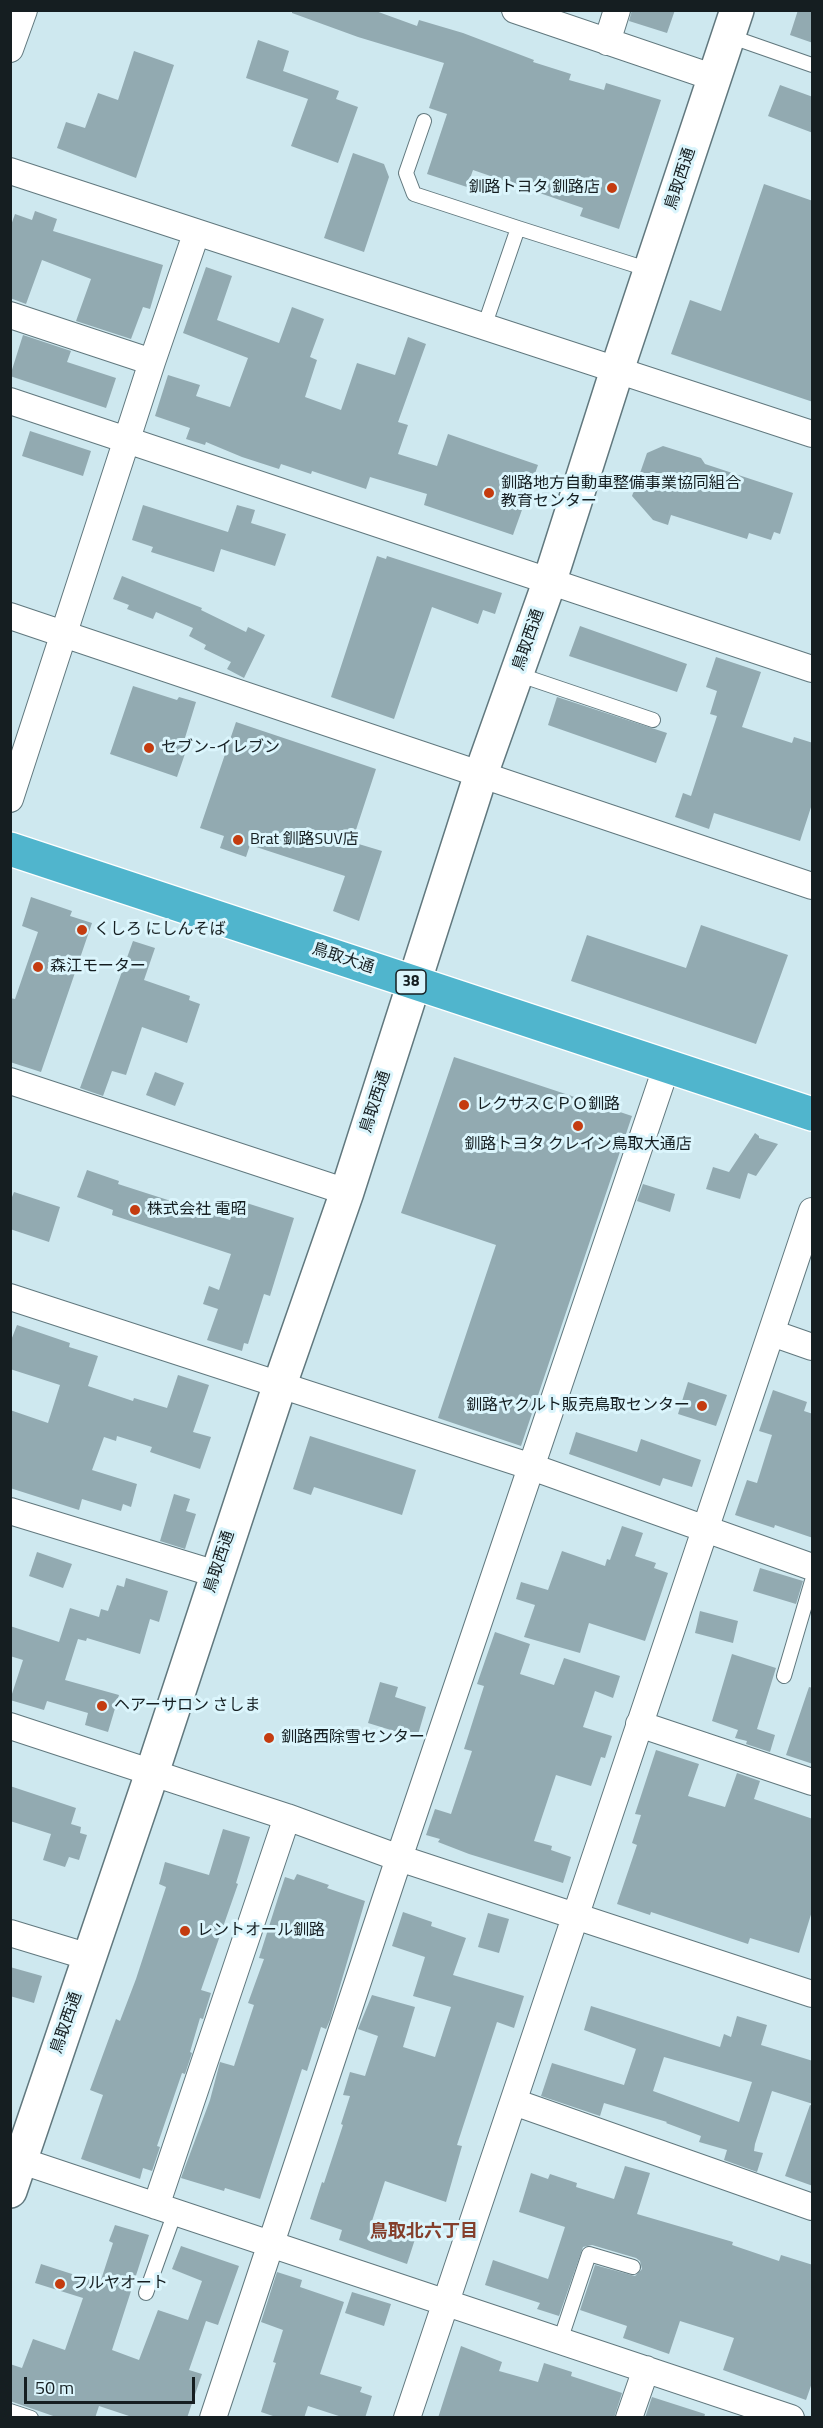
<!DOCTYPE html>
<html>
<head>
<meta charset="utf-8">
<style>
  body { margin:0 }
  #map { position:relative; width:823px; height:2428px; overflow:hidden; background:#cee8ef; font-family:"Titillium Web",sans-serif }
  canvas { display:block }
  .frame { position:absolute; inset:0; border:12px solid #151e21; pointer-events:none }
  .scale { position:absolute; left:24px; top:2377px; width:171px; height:27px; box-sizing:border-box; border:3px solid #151e21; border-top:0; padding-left:8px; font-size:18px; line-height:21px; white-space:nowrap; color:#151e21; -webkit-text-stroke:4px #dbf5fc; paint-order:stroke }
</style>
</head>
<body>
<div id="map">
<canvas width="823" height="2428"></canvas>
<div class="frame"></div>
<div class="scale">50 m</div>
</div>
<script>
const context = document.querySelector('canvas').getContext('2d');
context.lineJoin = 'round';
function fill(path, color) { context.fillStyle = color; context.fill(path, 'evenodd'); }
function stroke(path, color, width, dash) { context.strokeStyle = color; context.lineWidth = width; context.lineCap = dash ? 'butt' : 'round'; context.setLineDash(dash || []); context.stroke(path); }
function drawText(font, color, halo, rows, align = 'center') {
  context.font = font + ' "Titillium Web","Noto Sans JP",sans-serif'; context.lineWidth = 6; context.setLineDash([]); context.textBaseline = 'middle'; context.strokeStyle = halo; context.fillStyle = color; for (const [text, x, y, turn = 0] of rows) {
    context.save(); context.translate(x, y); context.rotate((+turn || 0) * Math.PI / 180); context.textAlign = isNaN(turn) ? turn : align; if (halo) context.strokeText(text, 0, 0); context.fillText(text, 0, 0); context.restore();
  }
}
fill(new Path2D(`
  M292 10H373L417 26 419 20 463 33 534 60 533 62 571 74 569 80 604 90 606 83 661 100 619 229 580 216 583 208 473 170 467 187 427 174 447 114 429 108 444 63 358 37 292 13Z
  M632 10H675L667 33 629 21Z
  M798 10H813V43L790 35Z
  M258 40 289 51 283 71 339 91 336 99 358 107 338 163 291 146 308 99 246 78Z
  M134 51 174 65 136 178 57 148 66 122 85 128 98 93 118 100Z
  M780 85 813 97V133L768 116Z
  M353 153 384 164 389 177 364 252 324 238Z
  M764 184 813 201V402L671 354 690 300 721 311Z
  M35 211 57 219 53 231 163 265 150 309 143 307 131 339 76 321 91 279 42 260 26 304 10 298V228L15 214 32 220Z
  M206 267 232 276 217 320 279 343 292 307 324 319 310 357 317 360 305 397 341 410 357 363 395 375 408 337 426 344 398 422 408 425 398 454 437 466 448 434 538 465 513 535 424 505 427 494 370 477 366 489 312 471 311 474 281 464 279 469 242 457 206 442 205 445 186 439 190 428 155 416 168 375 200 385 196 396 230 407 248 358 183 333Z
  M23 335 71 351 67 362 116 378 106 408 10 376Z
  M30 431 91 451 83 476 22 456Z
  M663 446 701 458 705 464 793 493 780 534 774 532 771 540 749 533 747 539 671 515 668 525 653 520 632 496 647 453Z
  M143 505 228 532 237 505 255 510 251 523 286 534 275 566 221 549 214 572 151 552 153 547 132 540Z
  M377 556 386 559 387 556 502 593 495 614 483 610 478 624 432 607 394 719 331 697Z
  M122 576 202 608 201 610 246 632 248 627 265 635 244 678 227 669 231 662 204 649 206 645 189 636 193 628 156 612 153 619 127 609 129 605 113 599Z
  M580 626 687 664 677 692 569 656Z
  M716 657 761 672 742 727 792 743 794 737 813 743V801L800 841 714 813 709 829 675 817 683 793 691 796 717 716 710 714 717 691 706 687Z
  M133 686 177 700 179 697 196 702 184 741 189 742 177 777 110 754Z
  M557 697 667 733 656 763 548 725Z
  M236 722 376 769 352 842 382 851 359 921 333 911 345 876 250 845 246 857 220 848 224 836 200 828Z
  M31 897 72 911 70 916 92 923 41 1072 10 1062V998L15 999 38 932 22 926Z
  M701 925 788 955 756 1044 571 981 587 935 686 968Z
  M133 941 155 948 144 980 190 996 189 1000 200 1004 187 1043 142 1027 126 1075 112 1071 103 1096 80 1088Z
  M454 1057 632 1116 521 1446 438 1418 496 1245 401 1213Z
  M155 1072 184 1083 175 1106 146 1095Z
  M755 1133 759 1136V1138L778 1144 756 1176 748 1173 740 1199 706 1189 713 1167 729 1172Z
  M87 1170 119 1181 118 1184 230 1220 237 1200 294 1218 270 1296 264 1294 248 1344 244 1343 242 1351 207 1340 218 1309 203 1304 209 1286 219 1290 231 1254 112 1215 113 1210 77 1197Z
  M643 1184 675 1194 670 1212 637 1201Z
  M14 1192 60 1207 49 1242 10 1229V1202Z
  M17 1325 70 1343 69 1347 98 1356 88 1386 133 1401 134 1398 167 1408 178 1375 209 1385 193 1432 211 1437 200 1469 150 1452 152 1447 117 1436 116 1441 104 1437 92 1470 137 1484 131 1507 123 1504 121 1511 82 1499 79 1510 10 1488V1410L48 1423 60 1385 10 1369V1343Z
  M688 1382 727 1395 716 1426 678 1414Z
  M773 1390 807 1402 804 1411 813 1414V1538L775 1525 774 1528 735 1515 747 1480 757 1483 772 1435 759 1431Z
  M576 1432 637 1452 641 1439 701 1460 692 1487 663 1478 660 1486 569 1454Z
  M310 1436 416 1470 402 1515 314 1487 311 1495 293 1489Z
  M174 1494 190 1499 186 1511 196 1514 185 1549 160 1541Z
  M622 1526 643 1533 635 1556 656 1563 654 1568 668 1573 645 1641 589 1623 580 1653 524 1637 535 1605 516 1599 521 1582 548 1590 562 1551 605 1566 607 1559 610 1560Z
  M37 1552 72 1564 63 1588 29 1576Z
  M760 1568 803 1581 796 1604 753 1591Z
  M126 1578 168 1591 159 1622 150 1619 140 1654 87 1638 86 1641 78 1639 65 1680 119 1695 108 1732 85 1725 88 1713 47 1701 44 1710 10 1700 23 1660 10 1656V1626L59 1642 70 1608 99 1617 101 1609 108 1611 117 1585 124 1587Z
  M700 1611 738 1621 733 1643 695 1633Z
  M495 1632 530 1644 520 1674 554 1685 564 1658 620 1676 613 1698 595 1691 583 1727 612 1736 605 1758 601 1757 591 1786 556 1775 534 1841 552 1846 551 1850 571 1857 563 1883 469 1854 438 1842 440 1839 426 1835 435 1809 451 1814 472 1751 464 1749 484 1686 477 1684Z
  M732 1654 776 1668 757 1729 775 1735 770 1752 746 1744 747 1741 735 1738 738 1730 712 1721Z
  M380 1682 398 1687 395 1697 426 1707 417 1738 368 1723Z
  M809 1687 813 1688V1764L786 1755Z
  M656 1750 699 1764 688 1796 725 1807 737 1773 760 1781 754 1799 813 1819V1908L799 1953 750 1938 748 1944 651 1912 650 1915 617 1904 637 1845 632 1843 641 1815 635 1814Z
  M10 1786 76 1808 71 1824 81 1827 80 1833 87 1835 79 1860 69 1857 65 1867 43 1860 51 1834 10 1821Z
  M223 1829 250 1837 236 1883 238 1884 201 1990 211 1993 203 2019 200 2018 190 2052 192 2053 185 2074 182 2073 157 2146 160 2147 152 2171 143 2168 140 2179 81 2159 103 2095 90 2090 116 2019 120 2021 136 1979 166 1887 159 1884 165 1862 209 1875Z
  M297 1874 329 1885 327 1888 365 1901 330 2020 326 2029 321 2027 307 2071 302 2069 260 2199 225 2188 224 2191 181 2178 210 2100 220 2062 234 2066 254 2005 248 2003 264 1959 259 1958 278 1898 285 1877 294 1880Z
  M403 1912 432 1922 431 1926 466 1938 453 1975 524 1996 514 2028 497 2022 457 2145 462 2146 446 2202 385 2181 372 2221 416 2236 407 2264 339 2240 342 2230 310 2219 322 2182 324 2183 343 2125 341 2124 350 2096 343 2095 350 2072 365 2076 378 2036 358 2029 372 1995 415 2007 403 2047 435 2057 451 2007 413 1996 425 1957 392 1946Z
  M488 1913 509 1919 499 1953 478 1947Z
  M10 1967 42 1976 34 2003 10 1996Z
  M591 2006 720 2047 724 2034 731 2037 737 2016 767 2025 761 2045 813 2061V2104L772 2091 755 2144 754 2151 763 2153 757 2172 724 2160 727 2150 699 2142 701 2136 666 2123 667 2122 604 2103 600 2116 541 2096 552 2063 624 2085 636 2049 584 2030ZM664 2057 752 2082 739 2122 653 2091Z
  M810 2105 813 2106V2186L785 2176Z
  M625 2166 650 2173 637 2214 733 2242 732 2245 779 2261 781 2255 813 2265V2380L806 2400 723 2370 734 2338 680 2321 669 2354 623 2338 627 2326 580 2310 595 2265 635 2276 642 2269 640 2261 636 2258 592 2245 583 2247 559 2316 537 2309 540 2303 485 2285 493 2260 548 2279 565 2227 519 2212 531 2173 548 2179 550 2174 577 2183 576 2187 614 2199Z
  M115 2225 149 2235 112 2350 139 2360 158 2310 188 2320 202 2281 172 2269 181 2246 239 2266 218 2325 206 2321 189 2370 202 2374 187 2418H135L99 2406 95 2418H59L10 2401V2364L22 2368 33 2339 65 2350 83 2298 35 2283 41 2264 100 2283 113 2243 109 2241Z
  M277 2272 302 2280 300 2287 344 2302 320 2374 362 2387 360 2392 372 2396 365 2418H345L308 2406 304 2418H279L261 2412 276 2363 273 2362 283 2330 261 2322Z
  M352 2292 391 2304 384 2326 345 2313Z
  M461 2346 502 2362 499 2371 538 2382 544 2363 572 2372 571 2376 622 2393 614 2418H438Z
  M652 2397 705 2414 704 2418H645Z`), '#92aab1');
const lane = new Path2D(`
  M729 36 812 65
  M424 121 406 173 414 194 518 228
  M484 327 518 228 650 270
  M517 674 653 720
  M784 1676 812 1581
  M146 2293 175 2212
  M560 2341 589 2254 633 2267
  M10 2411 31 2418`);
const street = new Path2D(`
  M515 10 715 78
  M607 42 617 10
  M10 49 24 10
  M10 171 812 434
  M10 315 152 362
  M10 401 812 669
  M10 616 812 886
  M10 799 152 362 196 234
  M10 1081 347 1192
  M10 1297 532 1467 812 1567
  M772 1333 812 1347
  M10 1511 216 1574
  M639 1724 812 1782
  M10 1726 287 1817 399 1858 812 1994
  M10 1933 89 1957
  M514 2102 812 2207
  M10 2157 791 2418
  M156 2206 287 1817
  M213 2418 399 1858 667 1065
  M407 2418 812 1211
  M629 2418 646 2369`);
const secondary = new Path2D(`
  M10 2191 152 1773 280 1384 347 1192 481 774 550 580 617 370 737 10`);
const highway = new Path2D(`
  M10 849 812 1114`);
stroke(lane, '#61787e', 16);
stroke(street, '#61787e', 28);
stroke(secondary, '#61787e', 36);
stroke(highway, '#fff', 36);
stroke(lane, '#fff', 14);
stroke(street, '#fff', 26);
stroke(secondary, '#fff', 33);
stroke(highway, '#50b5cd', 33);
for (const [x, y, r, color] of [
  [612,188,6,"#c43c10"],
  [489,493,6,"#c43c10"],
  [149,748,6,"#c43c10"],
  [238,840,6,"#c43c10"],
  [82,930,6,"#c43c10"],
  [38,967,6,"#c43c10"],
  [464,1105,6,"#c43c10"],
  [578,1126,6,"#c43c10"],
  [135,1210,6,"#c43c10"],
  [702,1406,6,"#c43c10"],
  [102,1706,6,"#c43c10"],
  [269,1738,6,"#c43c10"],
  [185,1931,6,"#c43c10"],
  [60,2284,6,"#c43c10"]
]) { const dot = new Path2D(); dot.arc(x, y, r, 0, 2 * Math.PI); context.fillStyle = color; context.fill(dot); stroke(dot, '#dbf5fc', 2); }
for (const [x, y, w] of [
  [411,982,30]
]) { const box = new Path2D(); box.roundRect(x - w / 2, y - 12, w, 24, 4.5); context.fillStyle = '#dbf5fc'; context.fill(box); stroke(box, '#151e21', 1.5); }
drawText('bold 15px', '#151e21', null, [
  ["38",411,982]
]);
drawText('16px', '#151e21', '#dbf5fc', [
  ["鳥取西通",681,179,-72],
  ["鳥取西通",529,640,-71],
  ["鳥取大通",343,959,18],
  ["鳥取西通",376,1102,-72],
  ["鳥取西通",220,1562,-72],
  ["鳥取西通",67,2023,-71]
]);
drawText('16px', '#151e21', '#dbf5fc', [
  ["釧路トヨタ 釧路店",600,188,"right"],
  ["釧路地方自動車整備事業協同組合",501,484],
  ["教育センター",501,502],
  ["セブン-イレブン",161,748],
  ["Brat 釧路SUV店",250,840],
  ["くしろ にしんそば",94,930],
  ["森江モーター",50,967],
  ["レクサスＣＰＯ釧路",476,1105],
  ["釧路トヨタ クレイン鳥取大通店",578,1145,"center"],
  ["株式会社 電昭",147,1210],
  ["釧路ヤクルト販売鳥取センター",690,1406,"right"],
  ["ヘアーサロン さしま",114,1706],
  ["釧路西除雪センター",281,1738],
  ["レントオール釧路",197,1931],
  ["フルヤオート",72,2284]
], 'left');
drawText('bold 18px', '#843f2c', '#dbf5fc', [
  ["鳥取北六丁目",424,2233]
]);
</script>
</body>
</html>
